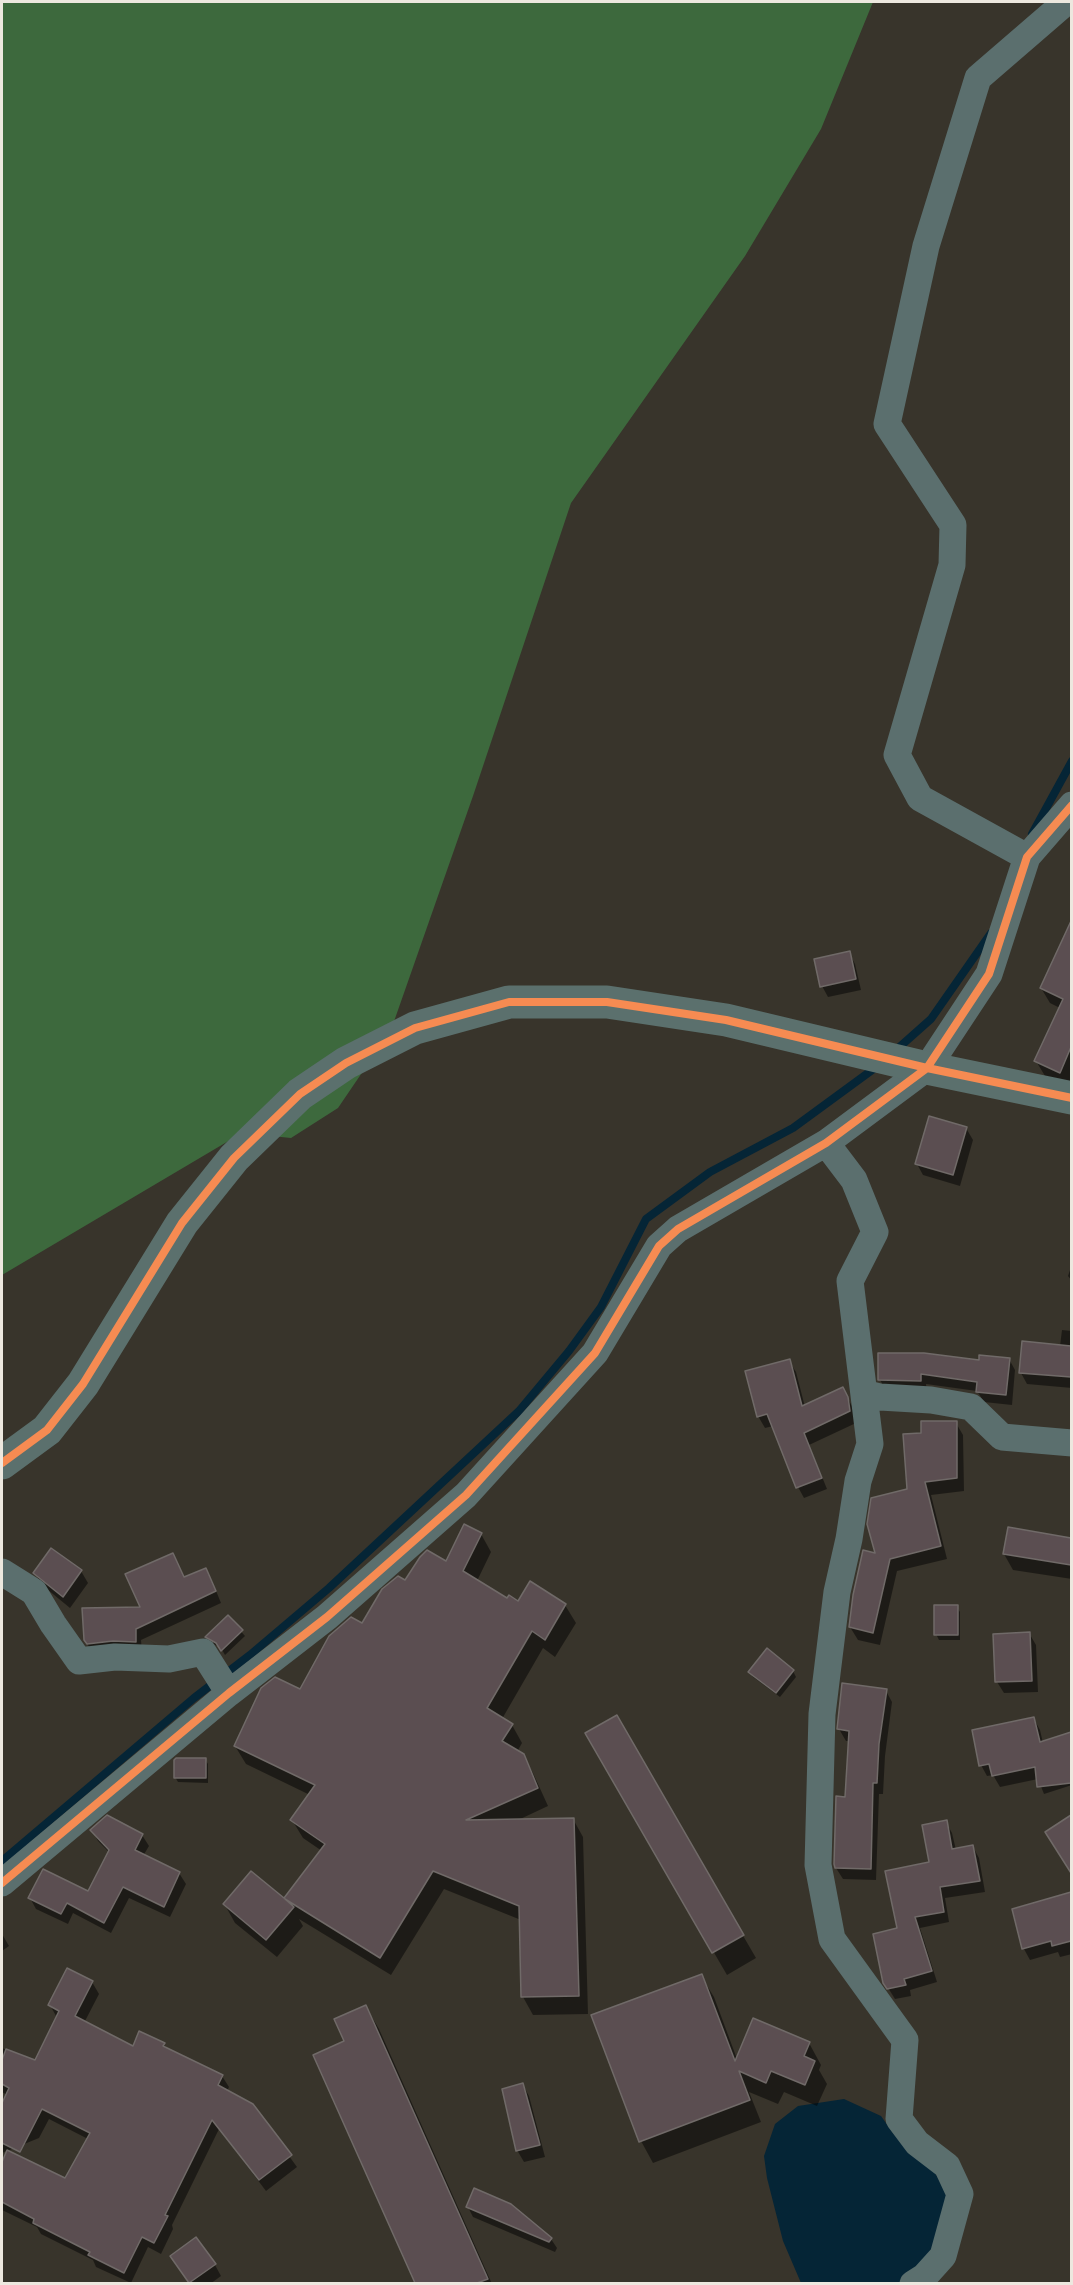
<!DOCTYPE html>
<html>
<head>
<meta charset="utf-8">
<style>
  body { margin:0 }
  #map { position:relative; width:1073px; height:2285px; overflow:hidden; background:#38342b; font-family:"PT Sans Narrow",sans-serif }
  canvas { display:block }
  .frame { position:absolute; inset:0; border:3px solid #ede8df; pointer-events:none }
</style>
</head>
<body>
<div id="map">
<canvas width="1073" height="2285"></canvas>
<div class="frame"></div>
</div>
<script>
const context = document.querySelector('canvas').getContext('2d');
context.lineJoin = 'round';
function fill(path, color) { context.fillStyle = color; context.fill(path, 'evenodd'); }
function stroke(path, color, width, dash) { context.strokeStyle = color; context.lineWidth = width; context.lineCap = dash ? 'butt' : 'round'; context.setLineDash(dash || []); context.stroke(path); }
fill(new Path2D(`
  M2 2H873L821 129 745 256 571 503 473 796 391 1030 338 1108 291 1138 242 1133 2 1275Z`), '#3d693d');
fill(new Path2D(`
  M844 2099 881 2116 893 2133 913 2147 929 2163 952 2201 936 2247 911 2275 900 2283H801L783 2241 767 2178 764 2156 775 2124 798 2106Z`), '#052536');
fill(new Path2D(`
  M1059 950 1072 956V1081L1069 1087 1045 1076 1036 1061 1060 1008 1050 1003 1041 988Z
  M849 953 855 964 861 990 828 997 822 986Z
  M966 1128 973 1140 960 1186 923 1175 917 1164Z
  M1072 1264V1281L1068 1276Z
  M1062 1330 1072 1331V1388L1027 1384 1021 1373 1060 1346Z
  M1009 1359 1015 1370 1012 1405 984 1402 977 1391 926 1384 927 1392 886 1390 880 1380 980 1362Z
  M789 1361 796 1372 805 1407 843 1389 854 1410 856 1423 809 1445 827 1489 804 1498 798 1487 773 1426 765 1428 758 1416Z
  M956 1423 963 1435 964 1491 931 1495 947 1559 897 1571 880 1645 858 1640 850 1627 877 1555 909 1490 922 1435Z
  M1009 1529 1072 1540V1579L1013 1570 1004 1554Z
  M481 1534 491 1552 477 1581 507 1600 518 1603 565 1605 576 1623 555 1657 543 1648 502 1719 512 1725 522 1743 517 1752 523 1755 533 1773 548 1806 516 1821 573 1819 583 1837 588 2014 533 2015 523 1997 521 1920 444 1889 391 1975 299 1919 303 1926 277 1957 235 1923 225 1905 284 1900 322 1851 303 1838 292 1820 310 1795 246 1764 235 1746 301 1691 406 1582 447 1564Z
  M51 1550 81 1571 88 1583 70 1608 42 1585 35 1573Z
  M185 1579 212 1581 221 1603 141 1640 142 1652 94 1655 85 1640 142 1608Z
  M957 1607 960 1612V1640H939L936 1634Z
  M228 1617 245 1636 225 1655 221 1648 210 1642 207 1637Z
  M1029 1633 1036 1645 1038 1692 1004 1693 997 1682 995 1635Z
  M793 1671 796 1677 780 1697 753 1677 750 1672Z
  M886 1691 892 1702 885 1756 883 1794H879L876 1880 843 1879 836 1868 846 1798 850 1741H846L839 1729Z
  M616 1717 756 1958 727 1975 587 1734Z
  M1034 1719 1040 1730 1043 1743 1072 1733V1785L1044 1794 1038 1779 1000 1787 993 1775 987 1776 981 1765Z
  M205 1759 208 1764V1783L178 1782 175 1777Z
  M1072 1817V1870L1071 1871 1047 1833Z
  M946 1822 952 1833 956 1850 973 1847 979 1858 985 1892 945 1898 949 1922 920 1928 937 1982 910 1990 911 1996 895 1999 885 1983 899 1929 931 1863Z
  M92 1830 142 1835 149 1846 143 1856 179 1873 186 1884 170 1917 129 1898 111 1933 73 1913 68 1924 36 1909 30 1898 88 1893 109 1852 98 1841Z
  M1072 1894V1954L1060 1957 1058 1952 1030 1960 1024 1949 1013 1910Z
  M2 1934 9 1946 2 1951Z
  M68 1970 92 1982 99 1994 84 2023 133 2048 164 2044 167 2049 222 2076 229 2087 227 2091 252 2105 297 2167 266 2191 219 2129 172 2225 173 2229 161 2254 148 2247 131 2283 96 2267 93 2260 41 2234 37 2227 2 2210V2165L8 2152 65 2180 88 2139 49 2119 39 2138 2 2153V2106L7 2095 2 2092V2048L35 2062 56 2016 50 2005Z
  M701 1976 714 1997 737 2059 809 2043 821 2065 819 2070 827 2084 817 2106 784 2092 778 2104 749 2092 761 2122 653 2163 641 2141Z
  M366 2007 379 2029 492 2284H416L315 2056 346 2042Z
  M523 2085 529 2096 545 2157 524 2162 517 2150Z
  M468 2207 551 2239 557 2248 555 2252 473 2217Z
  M172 2257 215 2265 221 2276 210 2284H189Z`), '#0007');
stroke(new Path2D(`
  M1032 834 1072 761
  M895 1051 931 1019 991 933
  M2 1861 194 1698 250 1655 329 1588 519 1411 569 1351 601 1307 646 1219 710 1172 793 1128 879 1065`), '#052536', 8);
const building = new Path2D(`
  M1071 921V1047L1060 1073 1034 1061 1063 999 1040 988Z
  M850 951 856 979 820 987 814 959Z
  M929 1116 967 1127 953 1175 915 1164Z
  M1022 1341 1071 1346V1377L1019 1373Z
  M878 1353H924L979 1360V1355L1010 1358 1006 1395 976 1392 977 1382 921 1374V1381L878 1380Z
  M790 1359 802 1406 843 1387 848 1397 850 1411 804 1433 822 1478 796 1488 767 1414 757 1417 745 1371Z
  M921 1421H957V1478L925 1482 941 1546 890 1559 873 1633 849 1627 853 1595 863 1550 875 1553 867 1524 871 1498 907 1489 903 1434 921 1433Z
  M464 1524 482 1533 463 1571 507 1598 509 1595 518 1601 530 1581 566 1604 545 1640 532 1631 487 1708 513 1724 502 1741 524 1754 538 1788 466 1820 574 1818 579 1996 521 1997 519 1906 433 1871 380 1958 285 1899 294 1907 266 1940 223 1904 251 1871 284 1898 325 1844 290 1820 315 1785 234 1746 261 1688 275 1677 300 1689 329 1636 351 1617 362 1623 382 1589 398 1576 405 1580 420 1557 427 1550 446 1561Z
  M1008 1527 1071 1538V1565L1003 1554Z
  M51 1548 82 1570 63 1597 33 1573Z
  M173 1553 184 1577 206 1568 216 1591 136 1629V1642L113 1641 87 1644 84 1640 82 1608 140 1607 125 1574Z
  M934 1605H958V1635H934Z
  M228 1615 243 1630 221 1651 216 1643 205 1637Z
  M1030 1632 1032 1681 995 1682 993 1634Z
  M767 1648 794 1670 776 1693 748 1672Z
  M842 1683 887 1689 879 1744 877 1783H873L871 1869 835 1868 834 1864 836 1796 845 1797 849 1731 837 1729Z
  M617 1715 744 1935 712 1953 585 1733Z
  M1034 1717 1040 1742 1071 1732V1783L1037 1787 1035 1767 992 1776 989 1764 979 1766 972 1730Z
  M176 1758H206V1778H174V1760Z
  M107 1815 143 1834 135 1850 180 1872 164 1907 123 1887 104 1923 67 1903 61 1914 28 1898 43 1869 88 1891 109 1850 90 1830Z
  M1071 1815V1873L1045 1832Z
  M947 1820 952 1849 973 1845 980 1881 940 1887 944 1912 915 1917 932 1971 904 1979 906 1985 887 1989 883 1983 873 1934 897 1928 885 1871 929 1862 922 1825Z
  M1071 1892V1941L1052 1946 1051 1941 1022 1949 1012 1909Z
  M67 1968 93 1981 75 2016 133 2046 139 2031 165 2043 163 2046 223 2075 218 2085 253 2104 292 2155 259 2180 212 2120 165 2215 168 2216 154 2243 142 2237 124 2273 88 2255 90 2252 33 2223 34 2219 2 2202V2162L7 2150 65 2178 90 2133 42 2109 20 2152 2 2143V2103L9 2088 2 2084V2060L6 2049 35 2060 59 2011 48 2005Z
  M702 1974 735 2061 753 2018 810 2042 804 2056 815 2061 805 2085 771 2071 766 2083 739 2071 750 2100 639 2142 591 2015Z
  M366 2005 488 2279 477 2283H415L313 2055 344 2041 334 2019Z
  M523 2083 540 2145 516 2151 502 2089Z
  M474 2188 511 2204 552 2238 549 2242 466 2207Z
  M196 2237 216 2264 189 2283 170 2256Z`);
fill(building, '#5b4e51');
stroke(building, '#706a68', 1.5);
stroke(new Path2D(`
  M1027 857 920 798 897 755 952 565 953 525 887 424 926 246 978 78 1066 2
  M826 1143 854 1180 875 1232 850 1281 870 1444 858 1481 849 1539 837 1592 822 1714 818 1865 832 1939 905 2040 899 2119 917 2143 947 2166 960 2194 943 2256 924 2277 913 2284
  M864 1393 880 1397 931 1400 971 1407 1002 1437 1072 1443
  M2 1572 34 1592 53 1624 79 1661 115 1657 169 1659 203 1652 229 1693
  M2 1883 229 1693 327 1617 466 1495 595 1353 659 1246 678 1229 826 1143 927 1068 989 974 1027 857 1072 805`), '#5b6f6e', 27);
stroke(new Path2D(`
  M2 1463 47 1430 83 1384 182 1223 234 1158 300 1094 346 1063 415 1028 509 1002H607L726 1020 927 1068 1072 1098`), '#5b706d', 33);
stroke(new Path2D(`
  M2 1463 47 1430 83 1384 182 1223 234 1158 300 1094 346 1063 415 1028 509 1002H607L726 1020 927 1068 1072 1098
  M2 1883 229 1693 327 1617 466 1495 595 1353 659 1246 678 1229 826 1143 927 1068 989 974 1027 857 1072 805`), '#f68b52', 8);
</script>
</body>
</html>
